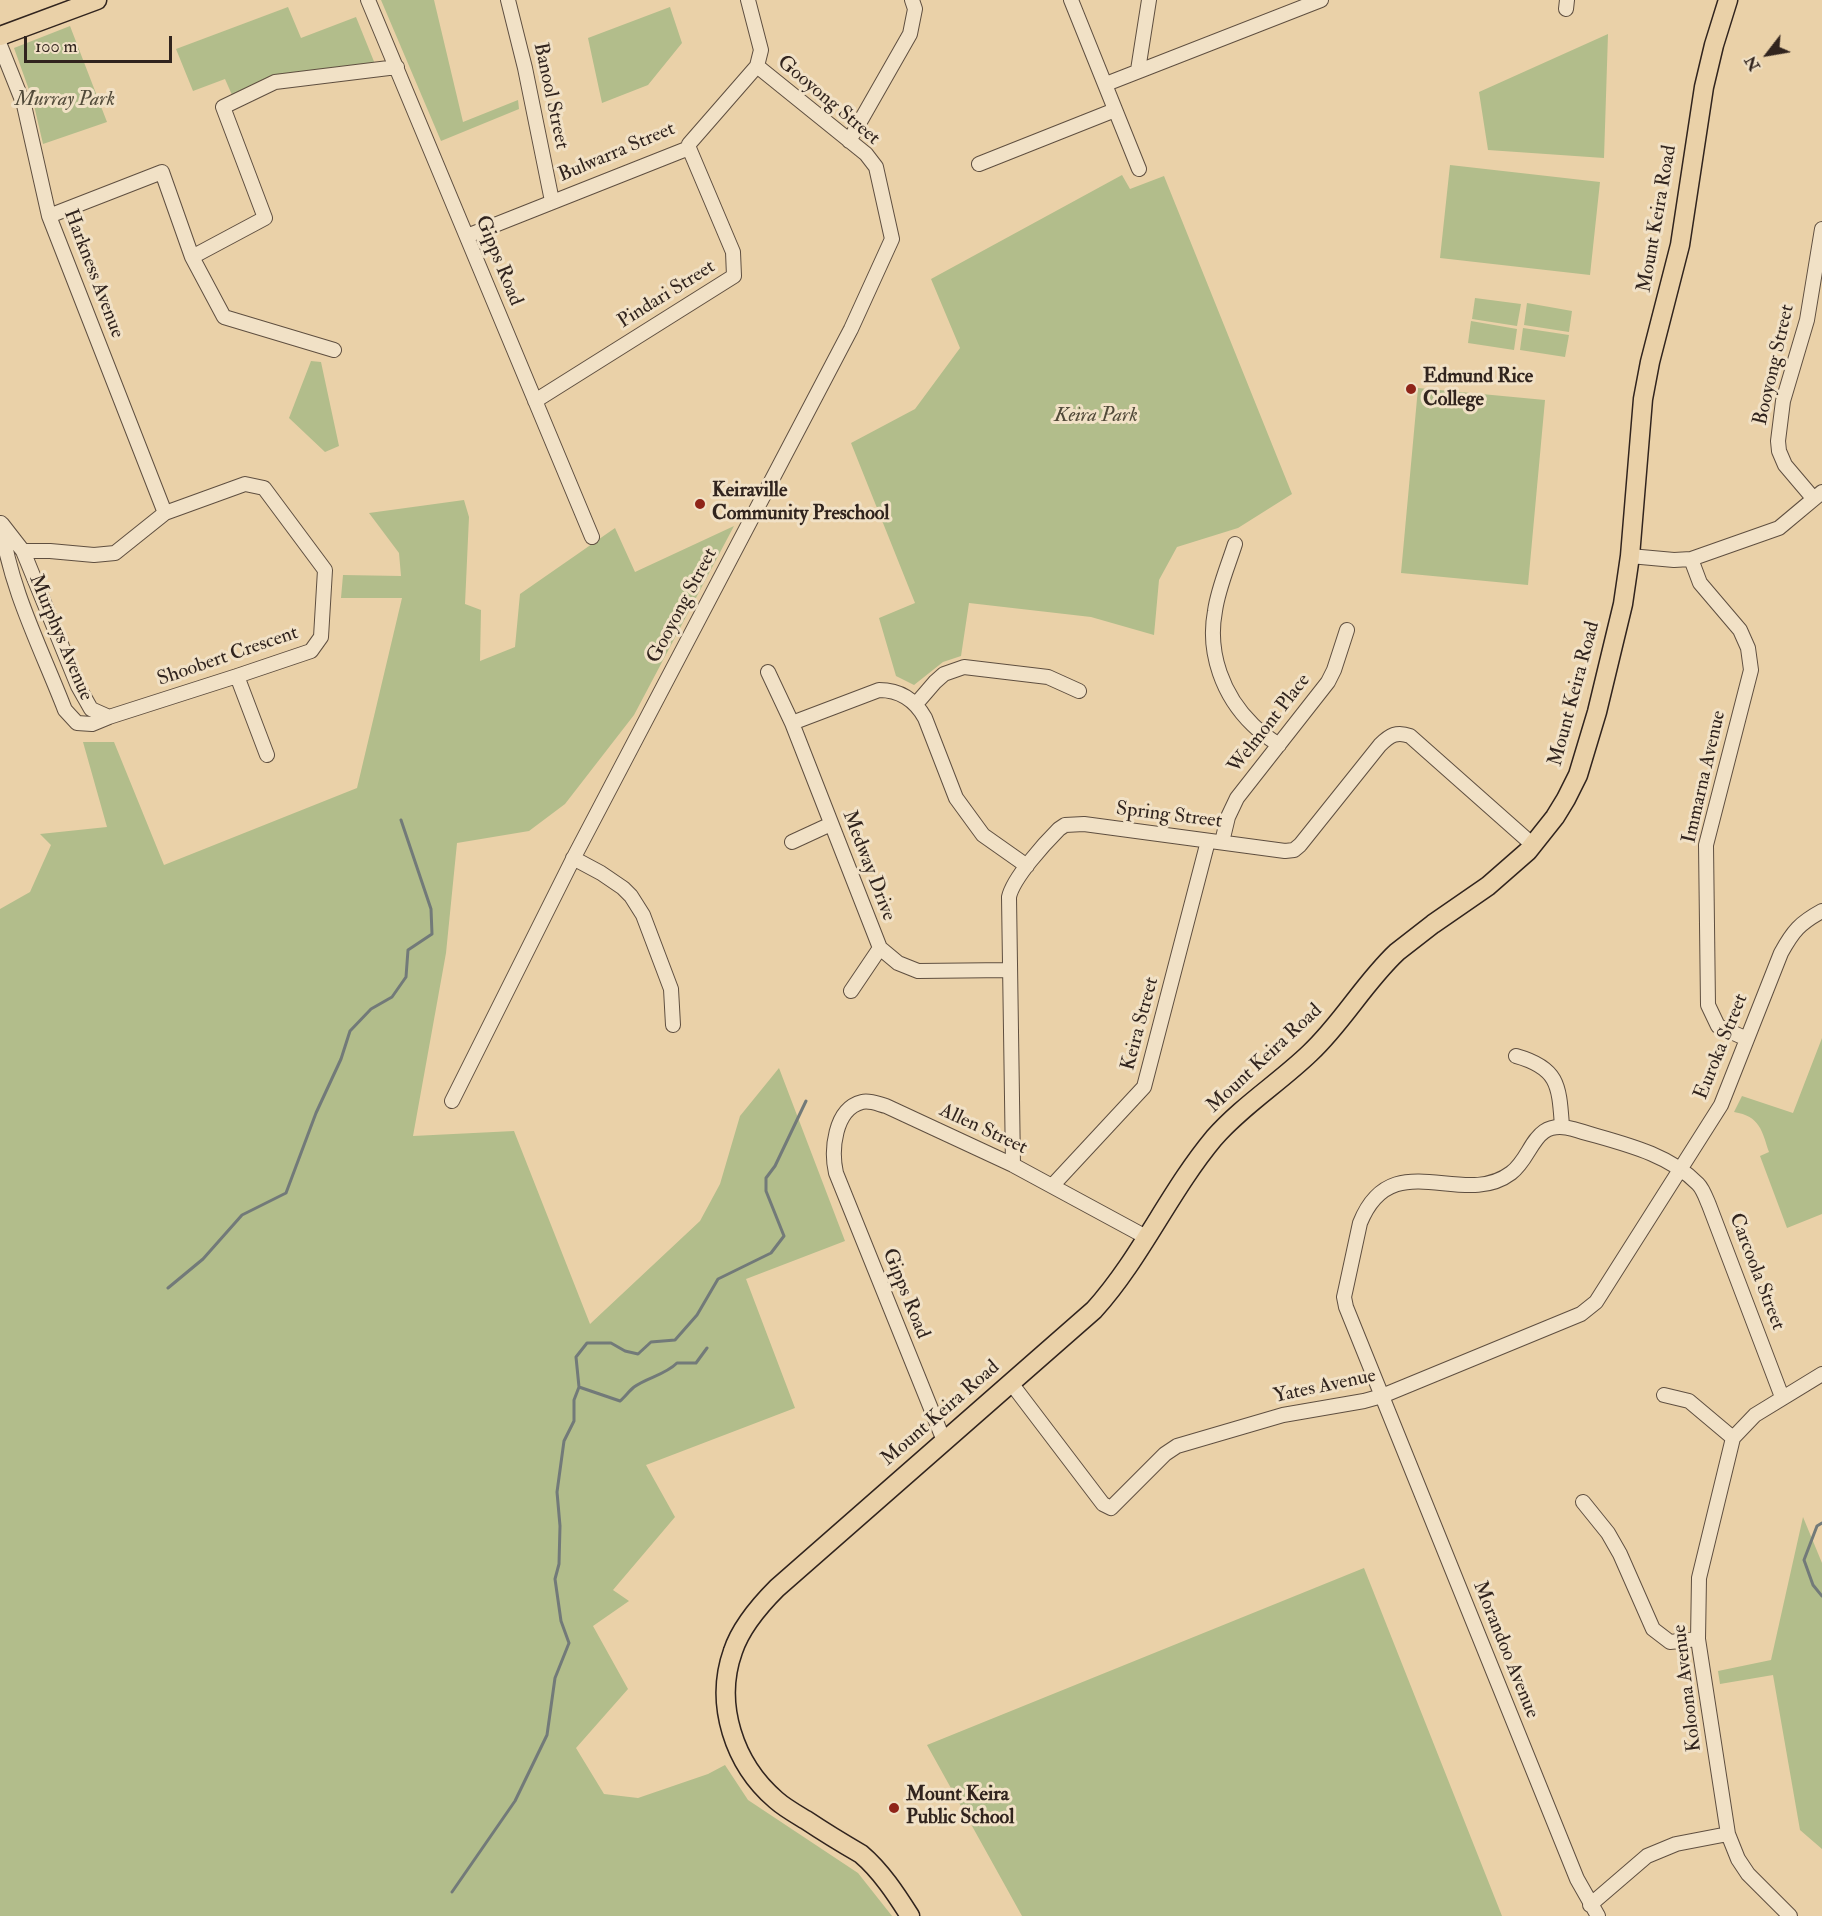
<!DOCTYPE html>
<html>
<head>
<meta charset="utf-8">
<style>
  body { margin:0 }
  #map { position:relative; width:1822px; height:1916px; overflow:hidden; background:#ead1a8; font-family:"IM FELL Double Pica",serif }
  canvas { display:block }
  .north { position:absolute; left:1738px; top:24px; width:60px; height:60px; -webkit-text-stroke:4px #f1e1c6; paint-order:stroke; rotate:239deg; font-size:16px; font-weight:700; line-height:24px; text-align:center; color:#31241e }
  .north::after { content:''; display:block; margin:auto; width:21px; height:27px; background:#31241e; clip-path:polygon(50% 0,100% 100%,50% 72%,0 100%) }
  .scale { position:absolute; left:24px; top:36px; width:148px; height:27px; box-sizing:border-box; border:3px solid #31241e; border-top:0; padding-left:8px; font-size:18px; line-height:21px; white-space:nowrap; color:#31241e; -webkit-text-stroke:4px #f1e1c6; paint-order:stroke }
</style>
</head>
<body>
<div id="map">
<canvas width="1822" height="1916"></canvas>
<div class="north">N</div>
<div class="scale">100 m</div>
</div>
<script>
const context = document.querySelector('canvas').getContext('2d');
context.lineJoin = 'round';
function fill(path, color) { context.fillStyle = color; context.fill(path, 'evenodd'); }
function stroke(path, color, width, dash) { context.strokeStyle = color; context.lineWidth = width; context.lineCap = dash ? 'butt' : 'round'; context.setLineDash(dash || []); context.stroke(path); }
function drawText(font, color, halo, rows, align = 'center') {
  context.font = font + ' "IM FELL Double Pica",serif'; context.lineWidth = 6; context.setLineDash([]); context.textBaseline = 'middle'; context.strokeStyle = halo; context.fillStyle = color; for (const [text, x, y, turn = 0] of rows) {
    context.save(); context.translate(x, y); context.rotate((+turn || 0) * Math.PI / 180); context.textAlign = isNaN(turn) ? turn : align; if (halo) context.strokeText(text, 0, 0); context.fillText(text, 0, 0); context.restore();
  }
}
fill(new Path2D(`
  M381 0H434L463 122 518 100 519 109 441 141Z
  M288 7 301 38 356 17 375 64 356 69 331 68 292 73 232 95 225 79 193 91 176 49Z
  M670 7 682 43 648 85 602 103 588 38Z
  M70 26 107 122 43 144 33 101 14 48Z
  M1608 34 1604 158 1488 150 1479 92Z
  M1450 165 1600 182 1590 275 1440 258Z
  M1122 175 1130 189 1164 176 1292 494 1238 528 1177 547 1159 580 1154 635 1091 617 969 603 961 656 943 662 914 685 896 676 879 618 915 603 851 443 915 409 960 348 931 279Z
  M1475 298 1521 304 1517 326 1472 319Z
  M1527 303 1572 311 1569 332 1524 325Z
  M1471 321 1517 329 1514 350 1468 343Z
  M1523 328 1569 335 1565 357 1520 350Z
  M311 361 321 362 339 446 325 452 289 418Z
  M1418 388 1545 400 1528 585 1401 573Z
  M464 500 469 517 465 604 481 610 480 661 515 647 520 594 615 528 635 572 734 526 634 715 565 804 529 831 457 843 446 953 413 1136 514 1131 590 1324 700 1221 720 1184 740 1116 779 1068 845 1241 746 1279 795 1408 646 1465 675 1517 613 1590 629 1601 593 1626 628 1689 576 1748 604 1794 638 1798 708 1774 725 1765 748 1800 858 1873 892 1916H0V909L30 892 51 845 40 834 107 827 83 742H114L164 865 357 788 402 598H341L343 575 401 576 399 553 369 513Z
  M1822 1038V1214L1787 1228 1760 1156 1769 1152C1762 1131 1760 1116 1734 1112L1742 1096 1793 1113Z
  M1803 1517 1822 1563V1849L1800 1830 1773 1675 1720 1684 1718 1671 1771 1660Z
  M1364 1568 1502 1916H1022L927 1745Z`), '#b2bd8b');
stroke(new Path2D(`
  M168 1288 203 1259 242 1215 286 1193 316 1113 341 1059 350 1031 371 1009 392 997 406 977 408 950 432 934 431 909 401 820
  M579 1387 620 1401C625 1397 629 1391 634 1387 648 1377 665 1375 677 1363H696L707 1348
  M1822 1523 1817 1526 1804 1560 1813 1585 1822 1596
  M452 1892 515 1801 547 1735 555 1678 569 1643 561 1621 555 1579 559 1564 560 1526 557 1492 564 1441 574 1421V1400L579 1387 576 1357 587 1343H611L625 1351 638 1354 651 1342 675 1340 697 1315 718 1279 771 1253 784 1236 766 1191V1178L775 1166 806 1101`), '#727a79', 3);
const minor = new Path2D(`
  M368 0 592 537
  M508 0 525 68 552 201
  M1071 0 1139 169
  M1566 9 1567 0
  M0 45 24 105 49 216 165 513
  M1138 70 1149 0
  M1106 84 1321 0
  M849 141 910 34 915 9 912 0
  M979 164 1115 110
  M49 216 162 172 192 257 224 317 334 350
  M467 236 689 148V144L757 66 761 50 748 0
  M192 257 265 218 223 107 275 82 397 67
  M535 401 734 276 733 252 689 148
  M1813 498 1785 465 1779 451 1778 441 1783 401 1807 320 1822 229
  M1 523C10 589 41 648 65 710L77 723 92 724 109 717 237 676 311 651 321 637 325 570 264 488 245 484 165 513 115 553 94 555 50 551H23
  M2 524 23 551 78 686 91 709 109 717
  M1235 544C1228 566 1218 589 1215 611 1207 653 1223 696 1253 725 1261 733 1270 739 1279 745
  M1630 556 1674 560 1691 559 1779 528 1822 492
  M1691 559 1700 583 1740 630 1748 648 1751 670 1706 845 1708 1005 1718 1026 1747 1039
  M768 672 792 723 880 948 898 963 918 971 1009 970
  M237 676 267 755
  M916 704 935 682 944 674 964 667 1048 677 1079 691
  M792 723 879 690C900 690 915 700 925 718L956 798 983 835 1027 866
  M792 842 831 824
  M1222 842 1228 817 1237 798 1328 682 1334 670 1347 630
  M573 858 601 873 623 888 631 896 643 915 671 989 673 1025
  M851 991 880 948
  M1516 1056C1559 1068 1559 1086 1562 1126
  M452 1101 574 857 851 329 892 239 876 167 866 154 757 66
  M1013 1165 1009 897C1013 878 1045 843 1059 829L1065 825 1084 824 1285 851 1294 850 1300 845 1380 745C1390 735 1397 731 1410 736L1533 845
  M1052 1186 1144 1087 1208 841
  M1011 1383 1103 1504 1111 1508 1165 1454 1177 1446 1283 1415 1364 1401 1382 1396 1581 1314 1596 1302 1721 1105 1781 953C1793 931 1800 923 1822 911
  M1664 1395 1689 1401 1733 1438
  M944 1441 836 1173C831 1151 834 1109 862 1102 870 1100 878 1104 886 1106L1013 1165 1146 1237
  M1583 1502 1608 1533 1620 1554 1653 1629 1670 1642 1698 1639
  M1590 1905 1647 1856 1676 1844 1728 1834
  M1598 1916 1577 1879 1346 1307 1344 1297 1346 1288 1360 1223C1392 1143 1462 1210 1511 1173 1534 1156 1532 1118 1573 1129 1615 1142 1666 1151 1698 1184 1703 1189 1706 1198 1709 1205L1782 1397
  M1790 1916 1748 1874 1738 1859 1728 1834 1698 1639 1699 1578 1733 1438 1755 1415 1822 1374`);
const major = new Path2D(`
  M0 36 97 0
  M910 1916C896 1894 881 1871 861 1854 842 1843 824 1832 806 1820 796 1814 785 1808 776 1800 734 1764 714 1704 733 1651 741 1627 759 1606 777 1588L1094 1310C1141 1258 1169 1192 1214 1138 1242 1106 1280 1082 1310 1053 1343 1022 1364 983 1397 952L1433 924 1488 886 1528 851 1555 817 1566 799 1578 775 1597 712 1623 604 1630 556 1643 399 1650 362 1680 245 1704 87 1714 45 1728 0`);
stroke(minor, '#5f4f40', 16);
stroke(major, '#31241e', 21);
stroke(minor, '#f1e1c6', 14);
stroke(major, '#ead1a8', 18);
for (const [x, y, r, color] of [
  [1411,389,6,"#8f2418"],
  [700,504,6,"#8f2418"],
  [894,1808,6,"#8f2418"]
]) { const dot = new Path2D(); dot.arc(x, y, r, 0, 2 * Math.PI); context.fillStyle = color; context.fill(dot); stroke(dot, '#f1e1c6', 2); }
drawText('20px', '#31241e', '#f1e1c6', [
  ["Banool Street",550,96,78],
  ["Gooyong Street",828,101,40],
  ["Bulwarra Street",617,153,-23],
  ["Mount Keira Road",1658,219,-80],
  ["Gipps Road",498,261,68],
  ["Harkness Avenue",93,274,69],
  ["Pindari Street",667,295,-32],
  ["Booyong Street",1775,365,-77],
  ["Gooyong Street",683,606,-62],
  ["Murphys Avenue",60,638,67],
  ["Shoobert Crescent",228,657,-19],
  ["Mount Keira Road",1575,694,-75],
  ["Welmont Place",1270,724,-52],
  ["Immarna Avenue",1705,777,-77],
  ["Spring Street",1169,816,7],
  ["Medway Drive",868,866,69],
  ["Keira Street",1141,1024,-75],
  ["Euroka Street",1722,1047,-68],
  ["Mount Keira Road",1265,1059,-43],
  ["Allen Street",983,1130,25],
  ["Carcoola Street",1756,1272,69],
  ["Gipps Road",905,1294,68],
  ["Yates Avenue",1325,1387,-12],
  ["Mount Keira Road",941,1414,-41],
  ["Morandoo Avenue",1505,1650,68],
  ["Koloona Avenue",1688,1688,-97]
]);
drawText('italic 20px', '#514a39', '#f1e1c6', [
  ["Murray Park",65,101],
  ["Keira Park",1096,417]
]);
drawText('bold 20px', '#31241e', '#f1e1c6', [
  ["Edmund Rice",1423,378],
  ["College",1423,401],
  ["Keiraville",712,492],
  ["Community Preschool",712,515],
  ["Mount Keira",906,1796],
  ["Public School",906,1819]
], 'left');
</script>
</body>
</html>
